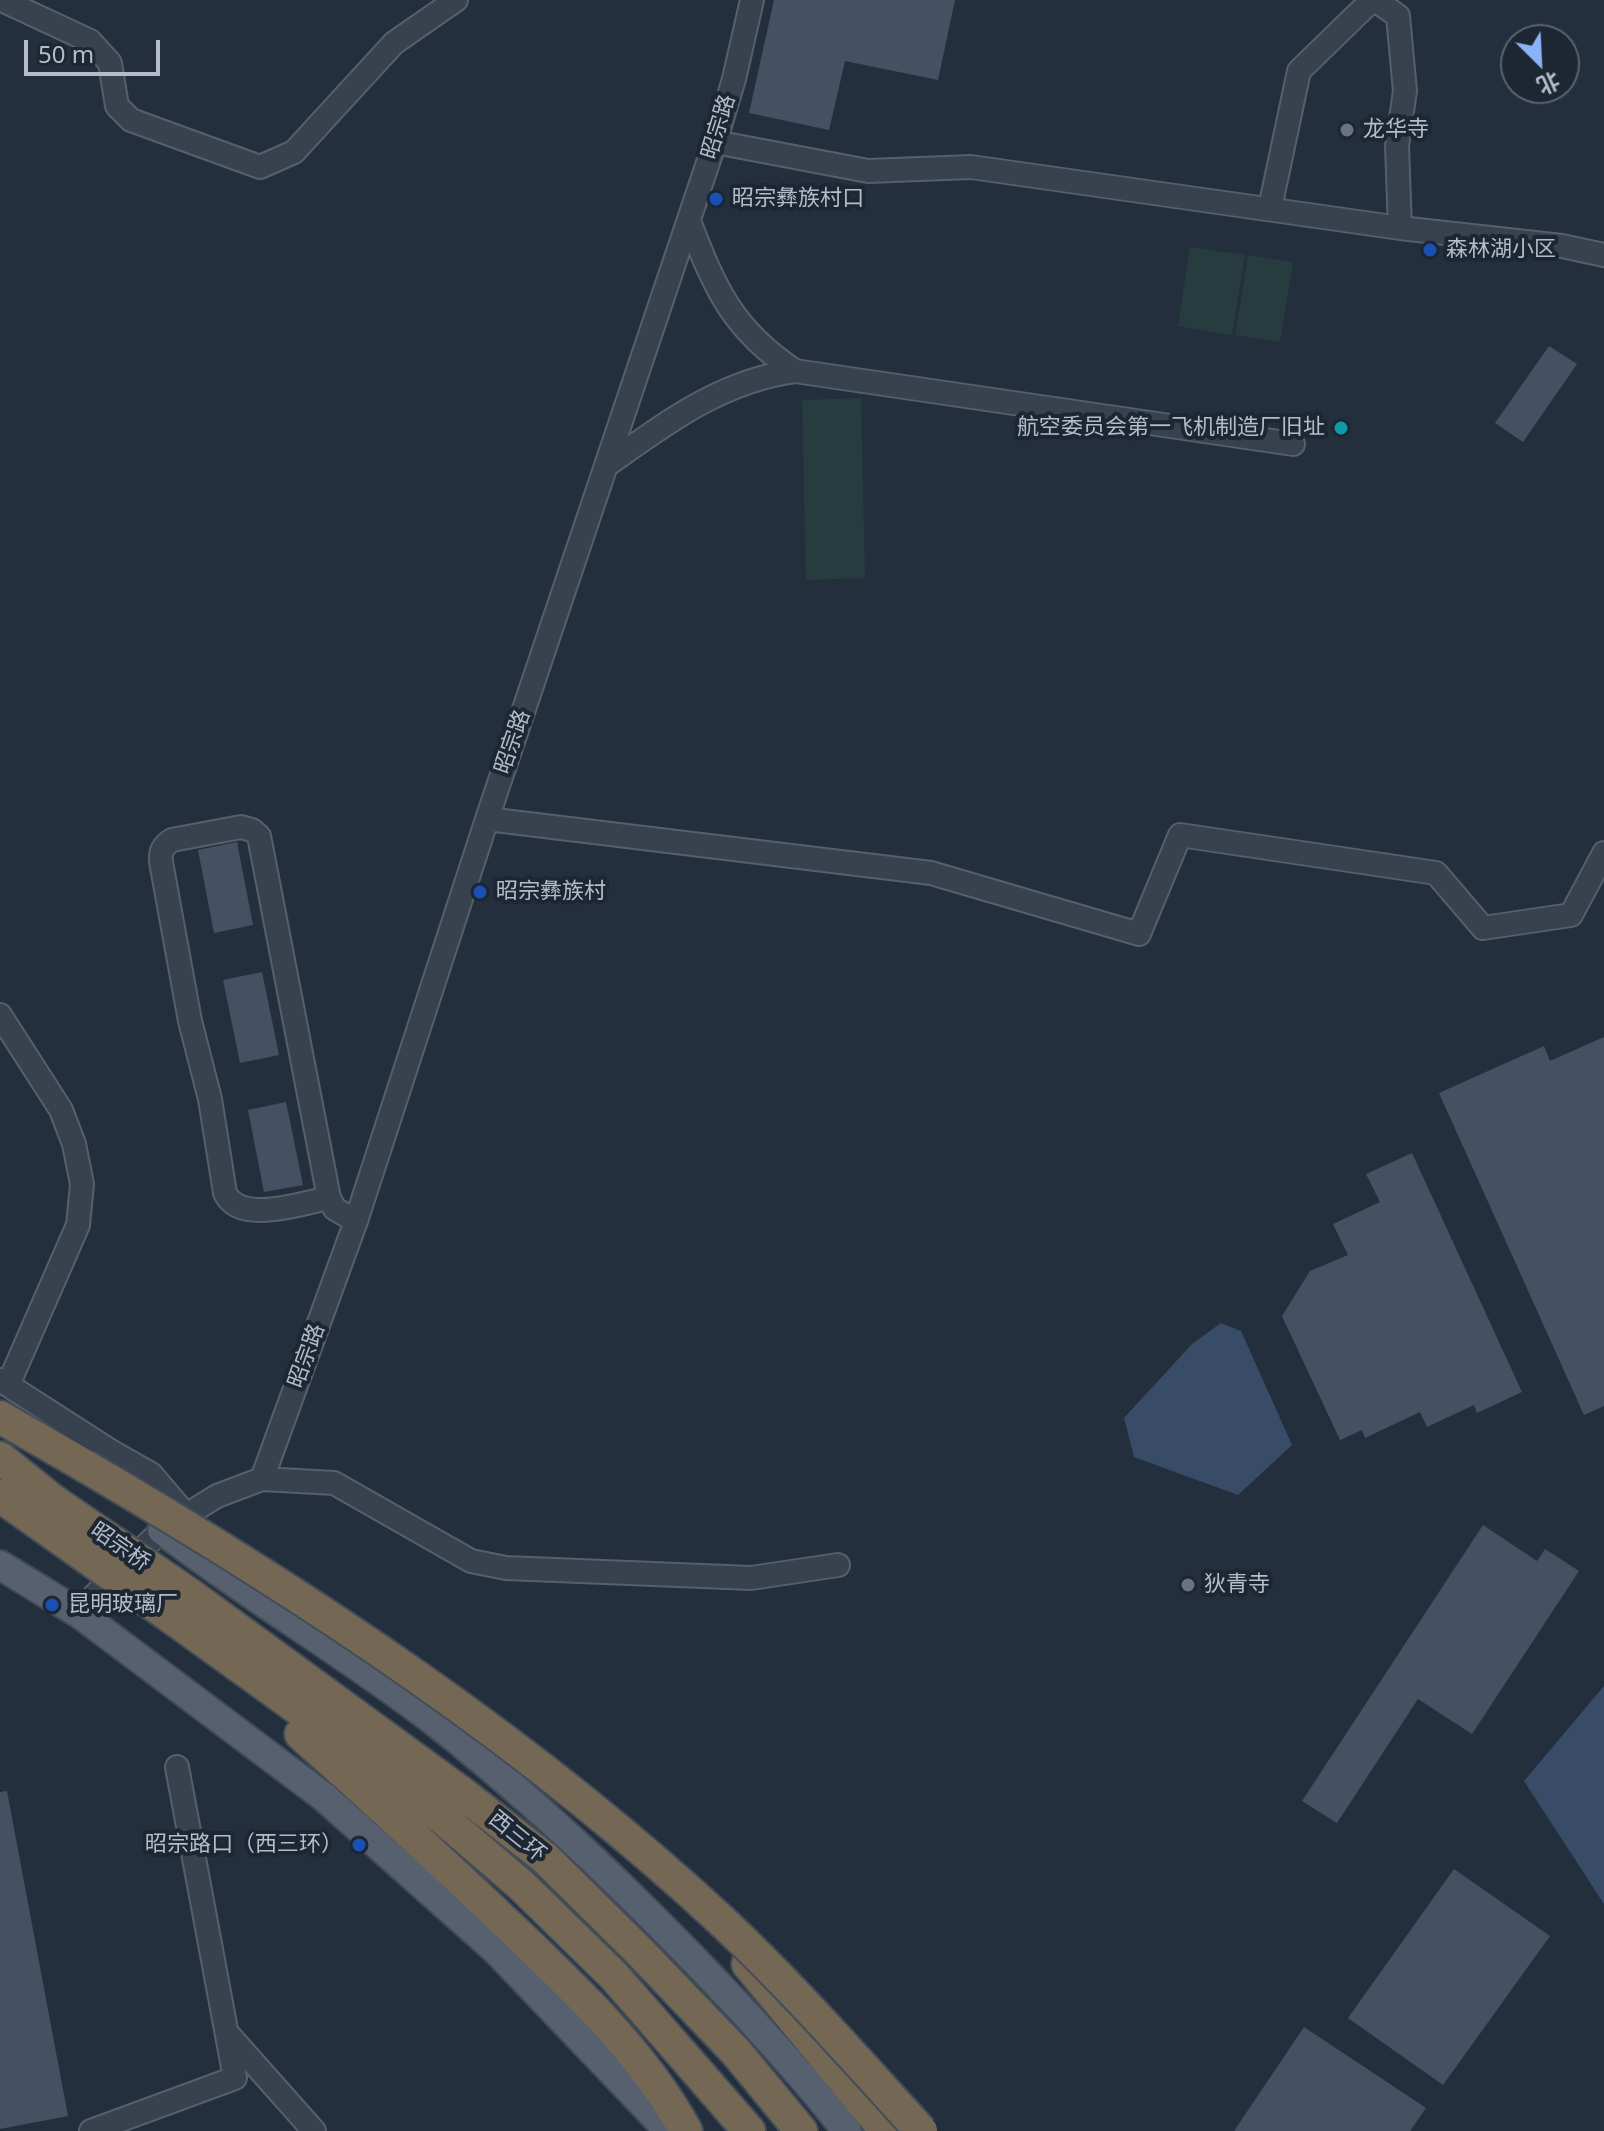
<!DOCTYPE html>
<html>
<head>
<meta charset="utf-8">
<style>
  body { margin:0 }
  #map { position:relative; width:1604px; height:2131px; overflow:hidden; background:#242f3e; font-family:"Noto Sans","Noto Sans SC",sans-serif }
  canvas { display:block }
  .north { position:absolute; left:1500px; top:24px; width:80px; height:80px; box-sizing:border-box; background:#1d2633; border:2px solid #59626f; border-radius:50%; rotate:156deg; font-size:22px; font-weight:700; line-height:32px; text-align:center; color:#b4bcc9 }
  .north::after { content:''; display:block; margin:auto; width:28px; height:36px; background:#8ab4f8; clip-path:polygon(50% 0,100% 100%,50% 72%,0 100%) }
  .scale { position:absolute; left:24px; top:40px; width:136px; height:36px; box-sizing:border-box; border:4px solid #b4bcc9; border-top:0; padding-left:10px; font-size:24px; line-height:28px; white-space:nowrap; color:#b4bcc9; -webkit-text-stroke:6px #1d2633; paint-order:stroke }
</style>
</head>
<body>
<div id="map">
<canvas width="1604" height="2131"></canvas>
<div class="north">北</div>
<div class="scale">50 m</div>
</div>
<script>
const context = document.querySelector('canvas').getContext('2d');
context.lineJoin = 'round';
function fill(path, color) { context.fillStyle = color; context.fill(path, 'evenodd'); }
function stroke(path, color, width, dash) { context.strokeStyle = color; context.lineWidth = width; context.lineCap = dash ? 'butt' : 'round'; context.setLineDash(dash || []); context.stroke(path); }
function drawText(font, color, halo, rows, align = 'center') {
  context.font = font + ' "Noto Sans","Noto Sans SC",sans-serif'; context.lineWidth = 8; context.setLineDash([]); context.textBaseline = 'middle'; context.strokeStyle = halo; context.fillStyle = color; for (const [text, x, y, turn = 0] of rows) {
    context.save(); context.translate(x, y); context.rotate((+turn || 0) * Math.PI / 180); context.textAlign = isNaN(turn) ? turn : align; if (halo) context.strokeText(text, 0, 0); context.fillText(text, 0, 0); context.restore();
  }
}
fill(new Path2D(`
  M1190 247 1245 255 1232 335 1178 326Z
  M1248 255 1293 262 1280 342 1235 335Z
  M861 398 865 578 806 580 802 400Z`), '#263c3f');
fill(new Path2D(`
  M1221 1323 1241 1331 1292 1445 1238 1495 1134 1457 1124 1418 1192 1344Z
  M1604 1686V1904L1524 1781Z`), '#394c67');
fill(new Path2D(`
  M774 0H955L938 80 845 61 829 130 749 113Z
  M1549 346 1577 364 1523 442 1495 423Z
  M237 842 253 925 214 933 198 850Z
  M262 972 279 1055 240 1063 223 980Z
  M1604 1037V1406L1584 1415 1439 1093 1544 1046 1550 1061Z
  M286 1102 303 1185 264 1192 248 1110Z
  M1412 1153 1522 1392 1477 1413 1474 1405 1427 1427 1420 1412 1365 1438 1362 1430 1340 1440 1282 1316 1310 1271 1348 1255 1333 1224 1380 1202 1366 1174Z
  M1483 1525 1537 1561 1545 1549 1579 1571 1472 1734 1418 1699 1337 1823 1302 1801Z
  M7 1791 68 2116 0 2129V1792Z
  M1454 1869 1550 1936 1443 2085 1348 2018Z
  M1304 2027 1426 2108 1410 2131H1234Z`), '#455162');
const minor = new Path2D(`
  M2 0 90 41 110 63 117 106 131 120 260 167 294 152 394 43 456 0
  M1375 0 1398 16 1405 91 1397 146 1400 228
  M715 142 868 171 971 167 1400 228 1562 246 1604 255
  M1270 208 1299 71 1372 0
  M795 371 1293 444
  M607 465C666 423 721 381 795 371 733 330 715 289 689 221
  M487 819 931 873 1139 934 1180 835 1436 873 1483 928 1571 915 1604 853
  M0 1015 61 1110 74 1144 82 1184 78 1225 8 1385
  M329 1198C302 1203 240 1225 225 1193L210 1099 190 1021 161 862C160 851 163 846 172 840L241 827 252 830 259 836 329 1198 335 1209 356 1221
  M0 1380 109 1450 151 1474 186 1515
  M262 1479 356 1221 487 819 715 142 734 79 752 0
  M80 1614 94 1596 162 1530 217 1496 262 1479 334 1483 471 1561 506 1568 751 1578 838 1565
  M227 2033 314 2131
  M91 2131 235 2078 177 1767`);
const major = new Path2D(`
  M162 1530C250 1598 347 1654 435 1722 513 1783 586 1851 656 1921 723 1988 788 2057 847 2131
  M0 1565 80 1614 324 1797 496 1950 669 2131`);
const highway = new Path2D(`
  M0 1417 85 1466
  M0 1458 52 1500
  M0 1496 37 1522
  M189 1594 467 1797 545 1858 639 1951 736 2052 801 2131
  M171 1617 314 1720 446 1821 521 1885 614 1976 749 2131
  M301 1734C369 1795 437 1857 503 1920 570 1984 641 2049 686 2131
  M748 1964 886 2131`);
stroke(minor, '#565f6c', 26);
stroke(major, '#414a57', 32);
stroke(highway, '#434c59', 36);
stroke(minor, '#38414e', 22);
stroke(major, '#56606e', 28);
stroke(highway, '#746855', 32);
const highwayBridge = new Path2D(`
  M85 1466C312 1599 532 1744 725 1924 794 1989 857 2061 921 2131
  M52 1500 189 1594
  M37 1522 171 1617`);
stroke(highwayBridge, '#434c59', 36, []);
stroke(highwayBridge, '#746855', 32);
for (const [x, y, r, color] of [
  [1347,130,8,"#6b7280"],
  [716,199,8,"#1a4fb4"],
  [1430,250,8,"#1a4fb4"],
  [1341,428,8,"#0f9aa8"],
  [480,892,8,"#1a4fb4"],
  [1188,1585,8,"#6b7280"],
  [52,1605,8,"#1a4fb4"],
  [359,1845,8,"#1a4fb4"]
]) { const dot = new Path2D(); dot.arc(x, y, r, 0, 2 * Math.PI); context.fillStyle = color; context.fill(dot); stroke(dot, '#1d2633', 3); }
drawText('22px', '#b4bcc9', '#1d2633', [
  ["昭宗路",719,127,-73],
  ["昭宗路",513,742,-71],
  ["昭宗路",307,1356,-70],
  ["昭宗桥",120,1547,35],
  ["西三环",517,1837,39]
]);
drawText('22px', '#b4bcc9', '#1d2633', [
  ["龙华寺",1363,130],
  ["昭宗彝族村口",732,199],
  ["森林湖小区",1446,250],
  ["航空委员会第一飞机制造厂旧址",1325,428,"right"],
  ["昭宗彝族村",496,892],
  ["狄青寺",1204,1585],
  ["昆明玻璃厂",68,1605],
  ["昭宗路口（西三环）",343,1845,"right"]
], 'left');
</script>
</body>
</html>
